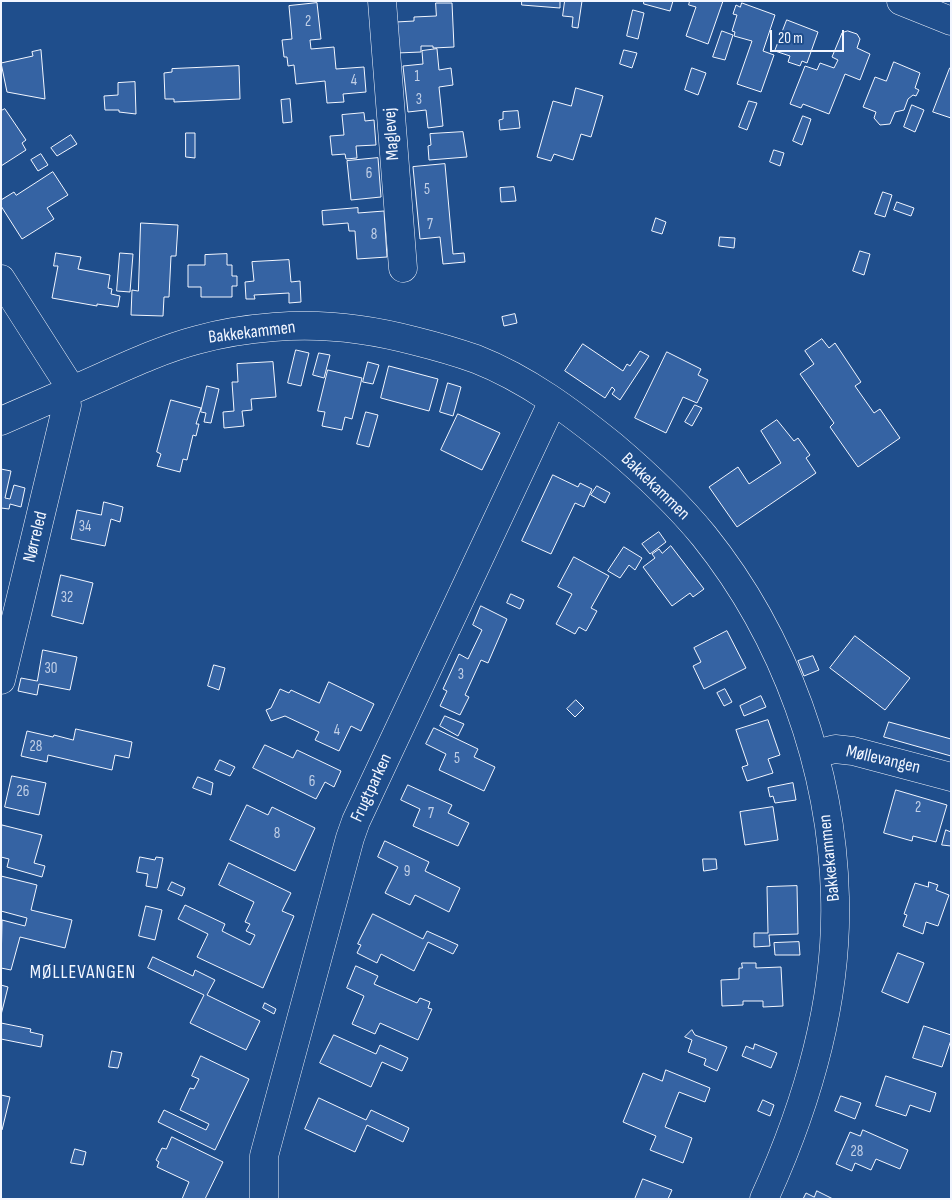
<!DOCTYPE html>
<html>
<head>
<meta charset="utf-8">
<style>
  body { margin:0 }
  #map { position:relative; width:952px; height:1200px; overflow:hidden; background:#1f4e8c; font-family:"Sofia Sans Condensed",sans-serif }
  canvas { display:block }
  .frame { position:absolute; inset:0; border:2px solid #f2f6ff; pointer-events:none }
  .scale { position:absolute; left:770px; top:30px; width:74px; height:22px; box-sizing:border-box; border:2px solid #f2f6ff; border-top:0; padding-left:6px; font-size:15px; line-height:18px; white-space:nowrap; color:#f2f6ff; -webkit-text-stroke:4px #1f4e8c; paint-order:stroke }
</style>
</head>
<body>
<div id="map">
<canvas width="952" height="1200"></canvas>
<div class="frame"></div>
<div class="scale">20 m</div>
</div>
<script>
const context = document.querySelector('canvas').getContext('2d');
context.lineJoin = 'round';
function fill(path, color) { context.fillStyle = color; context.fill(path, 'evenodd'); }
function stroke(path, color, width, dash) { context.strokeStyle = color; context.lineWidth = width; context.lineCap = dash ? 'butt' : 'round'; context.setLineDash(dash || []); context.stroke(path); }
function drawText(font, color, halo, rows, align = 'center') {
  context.font = font + ' "Sofia Sans Condensed",sans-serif'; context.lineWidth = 4; context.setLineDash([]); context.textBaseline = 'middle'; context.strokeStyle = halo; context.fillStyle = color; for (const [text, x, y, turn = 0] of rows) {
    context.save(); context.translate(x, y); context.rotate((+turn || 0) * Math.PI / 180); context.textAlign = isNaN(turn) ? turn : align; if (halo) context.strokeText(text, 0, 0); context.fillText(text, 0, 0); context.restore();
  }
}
const building = new Path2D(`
  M522 1H560V8L522 5Z
  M565 1H582L578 28 572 27 573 17 563 16Z
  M644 1H673L670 11 644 4Z
  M690 1H723L708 44 686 36 696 7 689 5Z
  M317 3 321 39 310 40 311 49 334 47 336 69 364 67 366 92 343 94 344 102 327 103 325 81 296 84 294 65 288 66 287 57H284L282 40 292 39 289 6Z
  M436 3H452L454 47 433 48V46H421V52L397 53 396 22 414 21V17L436 16Z
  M742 3 775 15 763 51 774 55 761 92 737 84 752 41 734 36 735 32 732 31 737 15 733 14 736 5 740 7Z
  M633 10 644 13 638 39 627 36Z
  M787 20 818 32 807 63 802 61 800 66 788 62 790 56 775 51Z
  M722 31 733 35 725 60 713 57Z
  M848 31 857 34 860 39 857 48 870 54 860 80 845 74 829 114 803 104 801 108 790 104 805 66 817 70 820 63 834 68 838 60 832 57 842 33Z
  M437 49 439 70 451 68 453 85 439 87 443 126 428 128 426 110 408 112 403 66 423 64 422 51Z
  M41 50 45 99 7 92 1 63 33 56 32 52Z
  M624 50 637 53 632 68 620 64Z
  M894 62 920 73 915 88 919 90 916 96 913 95 908 99 904 110 895 112 890 124 880 125 874 118 876 112 863 107 875 77 886 81Z
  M239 66 240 99 174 102V99H165L164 73 172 72V69Z
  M692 68 706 73 698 95 685 90Z
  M950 68H951V118L933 112Z
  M135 82 136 114 119 112V110H105L104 96 118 95V83Z
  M576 88 603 96 591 137 581 134 573 160 554 154 551 161 537 157 553 101 571 106Z
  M290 99 292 122 283 123 281 100Z
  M749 101 757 103 747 130 739 127Z
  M912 105 924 110 915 132 904 127Z
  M5 109 26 140 22 143 26 150 1 166V111Z
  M518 111 520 128 500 130 499 120 503 119V112Z
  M364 113 365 121 374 120 376 145 356 146 357 158 346 159 345 154 332 155 330 136 344 135 342 115Z
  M803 116 811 119 802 145 793 141Z
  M463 132 467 157 429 160 428 146 431 145 430 134Z
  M186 133H195V158L186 157Z
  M71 135 77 144 57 156 51 148Z
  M774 150 784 153 780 166 770 162Z
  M41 154 48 165 38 171 31 160Z
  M378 158 381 197 351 200 347 161Z
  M445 164 453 254 464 253 465 262 443 264 440 237 420 239 413 167Z
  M53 172 68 195 47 208 54 219 22 239 1 206V200L14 192 16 195Z
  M514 187 516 201 501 202 500 188Z
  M883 192 892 195 885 217 875 214Z
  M897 202 914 208 911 216 894 210Z
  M358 208V213L384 211 387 257 357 259 355 231H349L348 223 323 225 322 211Z
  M656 218 666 222 662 234 652 231Z
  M141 223 178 225 176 256H171L169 297H164L163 316 131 315 132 290 138 291Z
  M720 237 735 238 734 248 719 246Z
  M860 251 870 254 864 275 853 271Z
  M56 253 81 257 78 269 110 275 108 288 112 289 111 294 120 296 118 307 97 304V306L52 298 58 266H54Z
  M120 253 133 254 130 292 117 291Z
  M227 254V265H232V276H237V286H232V297H201V287H188V265H205V255Z
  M289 260 291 282 300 281 301 302 289 303V293L254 295 255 299H246L245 282 254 281 252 262Z
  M515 314 517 323 504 326 502 317Z
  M822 339 829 348 835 343 861 382 855 386 874 413 880 409 900 438 858 467 830 427 834 423 800 374 814 364 805 351Z
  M583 344 623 371 627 364 630 366 640 351 649 356 620 400 612 394 615 390 612 387 605 398 565 371Z
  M296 350 309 353 301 386 288 383Z
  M667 352 701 369 698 375 708 380 697 403 683 397 666 433 635 418Z
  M319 353 330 355 324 378 313 375Z
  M273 362 276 397 251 399 252 410 242 411 244 426 224 428 223 412 234 411 232 382H238L237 364Z
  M368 362 379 365 373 384 363 382Z
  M389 366 438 379 429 411 381 398Z
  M328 370 362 378 352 419 345 417 342 430 322 426 325 412 318 411Z
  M448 383 461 387 453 416 440 412Z
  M207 386 219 389 211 423 204 422 206 413 201 412Z
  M171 400 201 408 196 424H199L196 436 193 435 187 460 183 459 180 472 157 466 161 454 157 452Z
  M695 405 702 408 692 426 685 422Z
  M366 412 378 415 369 447 357 444Z
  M458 414 500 433 482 470 441 450Z
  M777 420 794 441 798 438 810 455 806 458 816 473 737 527 709 487 738 467 749 484 781 463 761 431Z
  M1 469 11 471 5 498 10 499 14 485 25 488 21 507 10 504 9 509 1 508Z
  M553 475 578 487 580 483 592 489 584 507 575 503 551 554 522 541Z
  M597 486 610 493 605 503 591 495Z
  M104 502 123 507 120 522 111 519 105 546 71 539 77 510 101 515Z
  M659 532 666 542 650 554 642 544Z
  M671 546 704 589 693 597 690 593 672 606 643 567 655 558 652 554 659 549 662 553Z
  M624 547 642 558 635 570 629 565 620 578 608 571Z
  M574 557 609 576 591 608 597 611 586 631 579 627 575 634 556 624 572 594 558 587Z
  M61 575 93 583 83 624 52 616Z
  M511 594 524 600 520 609 507 603Z
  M481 606 507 619 488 663 481 660 465 695 469 697 460 715 440 706 447 691 443 689 459 654 468 659 482 630 473 625Z
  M727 631 746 668 704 689 693 666 701 662 694 648Z
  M855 636 910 678 885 710 830 668Z
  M43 650 77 657 70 690 39 684 37 695 18 691 21 678 37 681Z
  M813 656 819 670 804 676 798 661Z
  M214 665 225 668 219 690 208 686Z
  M329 682 374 704 361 731 351 726 339 751 315 740 319 732 285 716 271 721 266 710 271 708 280 689 289 693 291 690 319 703Z
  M725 689 732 702 724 706 717 693Z
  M761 696 766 707 744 716 740 706Z
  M576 700 584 708 575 717 567 709Z
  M445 716 464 724 458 736 440 726Z
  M768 720 780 755 768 759 773 773 747 781 742 767 748 765 736 730Z
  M889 722 951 739V756L884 737Z
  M434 728 478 749 474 757 495 767 484 791 439 770 446 754 426 744Z
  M76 729 132 742 129 758 115 755 112 770 48 755 47 762 21 756 27 731 53 737 54 735 73 740Z
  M265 745 293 758 297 750 341 771 334 787 325 782 316 799 253 768Z
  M220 760 235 767 230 776 215 770Z
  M12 776 46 783 39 815 5 807Z
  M198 777 213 783 211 795 193 788Z
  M793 783 796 800 775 803 773 796 770 797 768 788Z
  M408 785 452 805 448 813 469 823 458 846 413 826 420 809 401 800Z
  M896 790 947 805 936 842 913 836 912 841 884 833Z
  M247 805 268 815 272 807 315 828 295 871 230 840Z
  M773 807 778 840 745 845 740 812Z
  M2 825 42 835 34 863 45 866 42 877 7 867 9 859 1 857Z
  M946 830 951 832V846L942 845Z
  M385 841 429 862 425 871 460 888 449 912 415 895 410 905 385 893 398 867 378 857Z
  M140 857 155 860 156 857 163 858 157 888 146 886 148 874 137 872Z
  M703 859H716L717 869 704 871Z
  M229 863 291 893 282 911 294 916 263 988 197 957 208 934 178 919 185 905 225 924 222 931 250 945 255 935 246 931 250 924 245 922 254 902 219 885Z
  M1 876 37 885 31 910 72 920 65 948 20 937 11 970 1 968 2 920 25 926 27 918 1 911Z
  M172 882 185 888 182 896 168 890Z
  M929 882 938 885 936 890 949 895 938 926 926 922 923 934 903 926 907 915 904 914 915 883 928 887Z
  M797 886 798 934 769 935 770 946 754 947V933H768L767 887Z
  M146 906 162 910 155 940 139 936Z
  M373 914 423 939 427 931 458 945 453 954 428 942 414 971 381 954 377 963 357 953 361 945 358 944Z
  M799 942 800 955H775L774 943Z
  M898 953 924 963 908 1003 882 992Z
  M153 957 193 976 195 970 215 980 207 995 260 1021 246 1050 190 1023 204 995 148 968Z
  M742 963H756V968L781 967 783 1006 763 1007V1001H743V1005L722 1006 721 980 739 979V968H742Z
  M356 966 378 976 374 984 417 1003 420 998 430 1002 428 1008 432 1009 418 1040 380 1023 375 1034 352 1024 364 996 347 988Z
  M1 985 8 987 1 1015Z
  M265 1003 276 1009 274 1014 263 1008Z
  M1 1023 31 1029 30 1032 43 1035 41 1047 1 1039Z
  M924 1026 951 1035V1040L942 1067 913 1058Z
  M692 1030 695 1035 727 1047 717 1071 704 1065 706 1059 688 1052 692 1040 685 1037Z
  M334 1035 376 1054 380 1045 408 1058 402 1071 382 1062 371 1087 320 1063Z
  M755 1044 777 1053 771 1068 742 1056 746 1046 753 1049Z
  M112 1051 122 1053 118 1068 109 1067Z
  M201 1056 249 1079 215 1150 158 1122 164 1110 206 1130 209 1124 180 1110 190 1088 194 1089 199 1079 192 1076Z
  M666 1070 710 1088 705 1102 679 1092 665 1127 692 1138 683 1163 650 1150 656 1136 623 1122 643 1073 662 1081Z
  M886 1076 936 1093 930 1112 910 1105 906 1116 876 1106Z
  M1 1095 10 1097 2 1130 1 1129Z
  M841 1096 861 1103 855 1119 835 1111Z
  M319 1098 366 1120 371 1110 409 1128 403 1142 367 1125 355 1152 305 1129Z
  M763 1100 774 1105 770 1116 758 1111Z
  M863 1130 908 1150 900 1169 876 1159 871 1170 855 1163 852 1171 836 1164 850 1132 860 1136Z
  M172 1137 223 1162 205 1199H182L189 1182 157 1167 159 1162 156 1160 162 1148 166 1149Z
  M75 1149 86 1152 83 1165 71 1163Z
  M643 1179 672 1190 668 1199H635Z
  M817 1191 833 1199H803L806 1193 814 1197Z`);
fill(building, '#3563a3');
stroke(building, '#f2f6ff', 1);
const minor = new Path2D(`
  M382 1 403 268
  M901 1 951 21
  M1 279 72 390C112 373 155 351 197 340 222 333 248 329 274 327 320 323 370 329 415 341 435 346 456 352 476 359 527 379 571 412 613 446 646 474 677 503 704 536 785 637 832 768 835 897 838 1002 807 1105 764 1199
  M1 421 72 390
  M1 680 67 405 62 394
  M815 754 835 749 853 751 951 777
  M264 1199V1156L350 838 356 821 553 401`);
stroke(minor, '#f2f6ff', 29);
stroke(minor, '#1f4e8c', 28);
drawText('15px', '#c3d1e8', null, [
  ["2",308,22],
  ["1",417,77],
  ["4",354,81],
  ["3",419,100],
  ["6",369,174],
  ["5",427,190],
  ["7",430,225],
  ["8",374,235],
  ["34",85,527],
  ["32",67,598],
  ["30",51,669],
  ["3",461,675],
  ["4",337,731],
  ["28",36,747],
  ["5",457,759],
  ["6",312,782],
  ["26",23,792],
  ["2",918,808],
  ["7",431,814],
  ["8",277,834],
  ["9",407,872],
  ["28",857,1152]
]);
drawText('18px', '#f2f6ff', '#1f4e8c', [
  ["Maglevej",392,134,-94],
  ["Bakkekammen",252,333,-7],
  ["Bakkekammen",655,487,44],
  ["Nørreled",36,537,-76],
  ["Møllevangen",883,760,13],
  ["Frugtparken",372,788,-65],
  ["Bakkekammen",830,858,-96]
]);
context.letterSpacing = '1px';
drawText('19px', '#f2f6ff', '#1f4e8c', [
  ["MØLLEVANGEN",83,973]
]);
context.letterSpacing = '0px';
</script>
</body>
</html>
